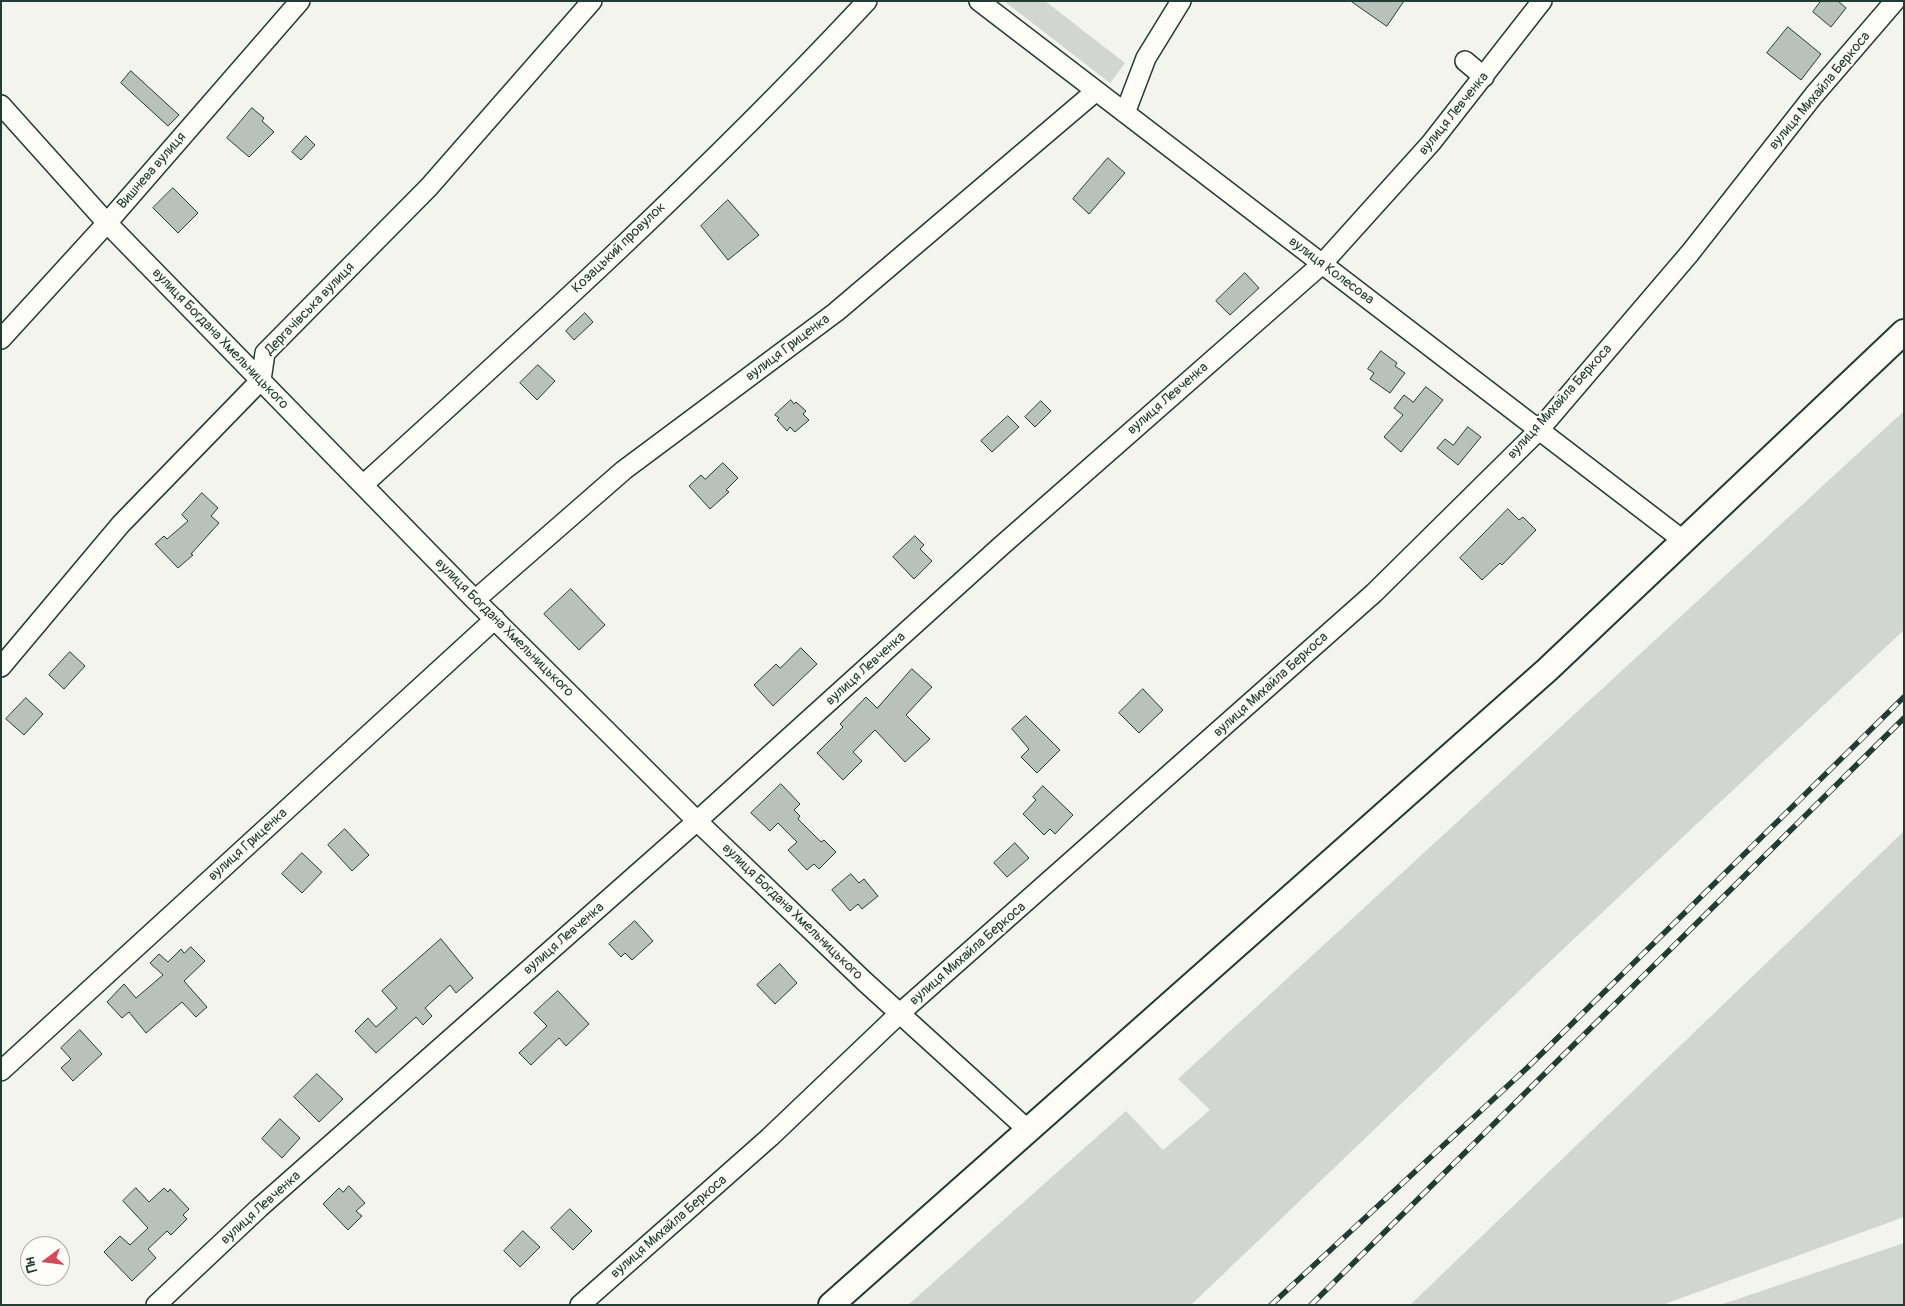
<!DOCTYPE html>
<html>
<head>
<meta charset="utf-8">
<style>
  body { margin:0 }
  #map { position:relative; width:1905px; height:1306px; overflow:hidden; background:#f4f4ef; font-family:Pangolin,sans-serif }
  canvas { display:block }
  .frame { position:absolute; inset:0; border:2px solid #1f3d34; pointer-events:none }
  .north { position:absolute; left:20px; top:1236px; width:50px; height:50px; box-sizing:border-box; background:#fdfcf7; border:1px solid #a4b0a9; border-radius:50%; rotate:255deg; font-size:14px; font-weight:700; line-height:20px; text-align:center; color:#1f3d34 }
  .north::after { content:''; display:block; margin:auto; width:18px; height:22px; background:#d1495b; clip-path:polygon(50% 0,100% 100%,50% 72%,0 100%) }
</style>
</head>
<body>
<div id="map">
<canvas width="1905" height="1306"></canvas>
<div class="frame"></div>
<div class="north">Пн</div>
</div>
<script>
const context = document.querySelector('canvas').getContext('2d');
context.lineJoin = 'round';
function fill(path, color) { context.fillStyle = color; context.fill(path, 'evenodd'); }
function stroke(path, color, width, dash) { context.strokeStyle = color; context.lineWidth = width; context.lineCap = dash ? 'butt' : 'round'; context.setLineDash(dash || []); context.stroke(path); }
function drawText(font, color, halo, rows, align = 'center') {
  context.font = font + ' Pangolin,sans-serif'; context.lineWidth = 4.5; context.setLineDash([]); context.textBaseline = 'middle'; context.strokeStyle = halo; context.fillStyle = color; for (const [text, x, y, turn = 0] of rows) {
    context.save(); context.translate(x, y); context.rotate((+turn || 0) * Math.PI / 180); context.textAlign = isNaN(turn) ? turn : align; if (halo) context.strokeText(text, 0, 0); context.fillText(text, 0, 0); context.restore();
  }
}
fill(new Path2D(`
  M1004 1H1045L1125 63 1110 83Z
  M1904 411V630L1544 967 1191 1305H908L1126 1111 1163 1150 1210 1110 1178 1079Z
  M1904 831V1217L1662 1305H1410Z
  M1904 1243V1305H1720Z`), '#d1d6d1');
const building = new Path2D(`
  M1351 1H1404L1387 26Z
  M1821 1H1838L1846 8 1831 27 1813 12Z
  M1788 27 1821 54 1801 80 1767 53Z
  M131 71 179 115 168 126 121 83Z
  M252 108 264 118 262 121 274 132 249 157 227 138Z
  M306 136 315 145 301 160 292 152Z
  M1108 158 1125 173 1089 214 1073 199Z
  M173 188 198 213 178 233 153 208Z
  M728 200 759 235 728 260 701 226Z
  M1245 273 1259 288 1230 315 1216 301Z
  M585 313 593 322 574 340 566 331Z
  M1381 351 1397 363 1395 366 1405 373 1390 393 1370 379 1374 373 1368 369Z
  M538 365 555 381 537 400 520 383Z
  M1426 387 1443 400 1401 452 1384 437 1403 415 1394 408 1404 395 1413 402Z
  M791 400 794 404 796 402 806 411 803 414 809 420 795 432 790 427 787 431 777 420 779 418 775 415Z
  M1041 401 1051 411 1035 427 1025 417Z
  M1008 416 1019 427 992 452 981 441Z
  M1468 427 1481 437 1458 465 1437 448 1445 439 1453 445Z
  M723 463 738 478 726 490 729 492 710 509 689 486 701 475 705 479Z
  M202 493 218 508 211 516 219 523 191 554 193 555 178 568 155 544 164 536 167 539 188 521 182 515Z
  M1508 509 1519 520 1523 517 1536 530 1502 565 1500 563 1482 580 1460 558Z
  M915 536 924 545 920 549 932 561 914 579 893 557Z
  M571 589 605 625 579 650 544 614Z
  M801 648 817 664 773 706 754 685 776 664 780 668Z
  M70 652 85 666 64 689 49 675Z
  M912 669 932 687 906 715 930 739 905 762 875 730 853 752 862 761 843 780 817 753 843 727 840 724 866 697 877 708Z
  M1143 689 1163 710 1139 733 1119 713Z
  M26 698 43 714 24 735 6 719Z
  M1026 716 1060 750 1037 773 1021 757 1029 749 1012 729Z
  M781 784 800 804 794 810 800 816 798 819 821 842 824 840 836 852 819 869 814 864 807 870 788 850 797 842 778 823 770 831 751 813Z
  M1043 786 1073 815 1055 834 1050 829 1044 835 1023 814 1036 800 1033 797Z
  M345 829 369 855 352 871 328 845Z
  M1015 843 1029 858 1007 877 994 863Z
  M302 853 322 872 302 893 282 874Z
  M851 874 859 883 864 879 878 896 862 909 858 904 850 911 832 890Z
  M635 921 653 941 632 960 625 953 621 957 609 944Z
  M441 939 473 978 456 993 450 985 425 1008 432 1016 423 1025 416 1017 376 1053 355 1031 368 1018 376 1027 397 1008 382 991Z
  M191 947 205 961 184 981 207 1007 196 1017 182 1002 146 1033 129 1012 122 1018 107 1002 124 984 136 998 163 975 150 963 159 954 168 962 181 949 184 953Z
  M780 964 797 983 775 1004 757 985Z
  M558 991 589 1024 566 1046 559 1038 531 1065 519 1053 547 1026 534 1013Z
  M80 1030 102 1054 73 1081 61 1068 71 1059 61 1048Z
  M317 1074 343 1099 319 1122 294 1097Z
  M280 1119 300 1138 282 1158 262 1139Z
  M349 1186 365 1203 356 1211 362 1216 348 1230 323 1204 339 1188 343 1192Z
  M136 1188 149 1202 164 1188 168 1192 170 1189 189 1209 183 1215 187 1219 171 1235 167 1231 148 1249 156 1258 132 1281 104 1252 120 1236 130 1245 148 1228 123 1201Z
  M570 1209 592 1231 573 1250 551 1228Z
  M523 1231 540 1247 520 1267 504 1251Z`);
fill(building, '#b9c1bb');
stroke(building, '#1f3d34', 1);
const minor = new Path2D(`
  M979 1 1684 541
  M1465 61 1484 77
  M1 105 107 223 475 600 697 821 864 981 1028 1130
  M1125 113 1146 58 1181 1
  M1 339 107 223 300 1
  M363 485C535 329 708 172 867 1
  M475 600 624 470 836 312 1096 91
  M1 667 121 524 261 380 265 353 429 187 592 1
  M1 1071 495 619
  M156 1305 259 1208 697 821 1000 547 1322 264 1431 143 1542 1
  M580 1305 770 1137 899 1014 1374 593 1539 430 1690 253 1814 95 1895 1`);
const major = new Path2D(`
  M831 1305 1547 670 1904 332`);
stroke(minor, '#1f3d34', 22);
stroke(major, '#1f3d34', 28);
stroke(minor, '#fdfcf7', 19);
stroke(major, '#fdfcf7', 24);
const rail = new Path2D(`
  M1271 1305 1527 1068 1904 697
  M1311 1305 1904 718`);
stroke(rail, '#1f3d34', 5.5);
stroke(rail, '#fdfcf7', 4, [11]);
drawText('14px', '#1f3d34', '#fdfcf7', [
  ["вулиця Михайла Беркоса",1820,91,-50],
  ["вулиця Левченка",1454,114,-51],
  ["Вишнева вулиця",152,171,-49],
  ["Козацький провулок",619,248,-44],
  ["вулиця Колесова",1331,271,37],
  ["Дергачівська вулиця",310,309,-46],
  ["вулиця Богдана Хмельницького",220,339,46],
  ["вулиця Гриценка",788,348,-37],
  ["вулиця Левченка",1168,399,-41],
  ["вулиця Михайла Беркоса",1560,402,-48],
  ["вулиця Богдана Хмельницького",504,628,45],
  ["вулиця Левченка",866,669,-42],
  ["вулиця Михайла Беркоса",1271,685,-42],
  ["вулиця Гриценка",248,845,-42],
  ["вулиця Богдана Хмельницького",792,912,44],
  ["вулиця Левченка",564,939,-41],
  ["вулиця Михайла Беркоса",968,954,-41],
  ["вулиця Левченка",261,1208,-42],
  ["вулиця Михайла Беркоса",669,1227,-41]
]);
</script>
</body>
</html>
